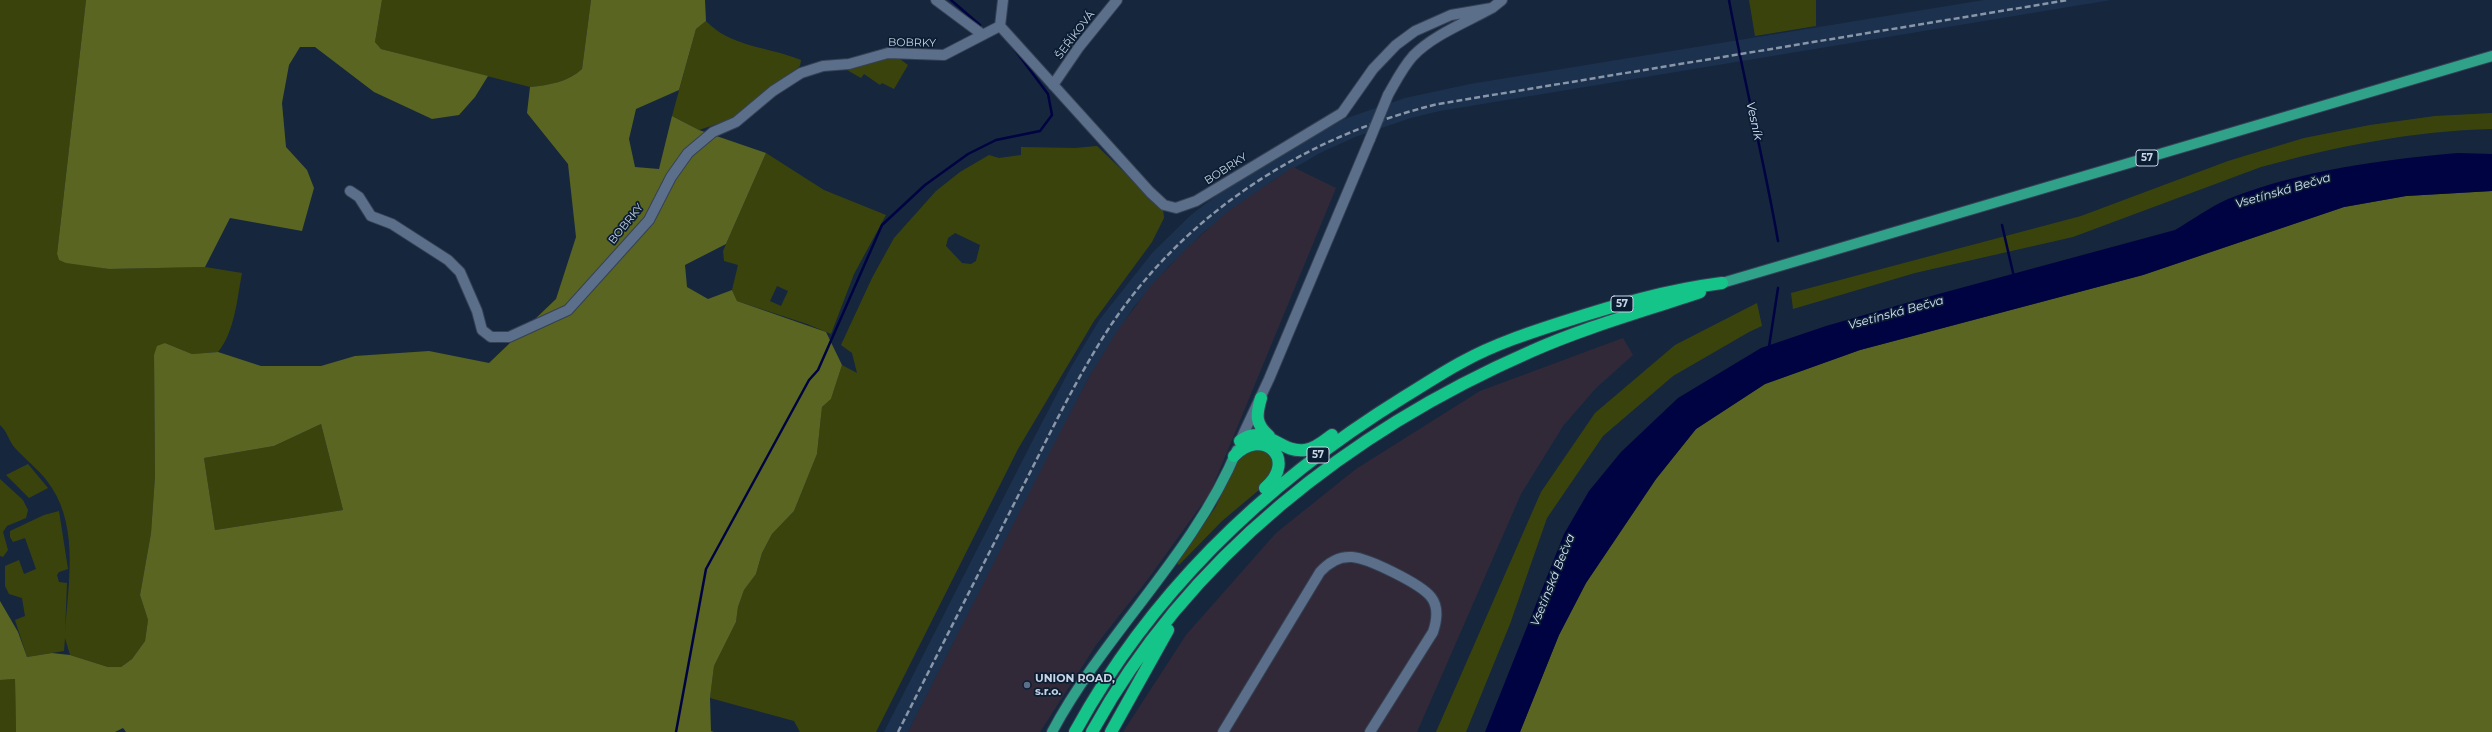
<!DOCTYPE html>
<html>
<head>
<meta charset="utf-8">
<style>
  body { margin:0 }
  canvas { display:block; background:#15263d }
</style>
</head>
<body>
<canvas width="2492" height="732"></canvas>
<script>
const context = document.querySelector('canvas').getContext('2d');
context.lineJoin = 'round';
function fill(path, color) { context.fillStyle = color; context.fill(path, 'evenodd'); }
function stroke(path, color, width, dash) { context.strokeStyle = color; context.lineWidth = width; context.lineCap = dash ? 'butt' : 'round'; context.setLineDash(dash || []); context.stroke(path); }
function drawText(font, color, halo, rows, align = 'center') {
  context.font = font + ' Montserrat,sans-serif'; context.lineWidth = 3.5; context.setLineDash([]); context.textBaseline = 'middle'; context.strokeStyle = halo; context.fillStyle = color; for (const [text, x, y, turn = 0] of rows) {
    context.save(); context.translate(x, y); context.rotate((+turn || 0) * Math.PI / 180); context.textAlign = isNaN(turn) ? turn : align; if (halo) context.strokeText(text, 0, 0); context.fillText(text, 0, 0); context.restore();
  }
}
fill(new Path2D(`
  M1984 0H2111L1440 111 1411 118 1355 137 1320 153 1275 179 1205 231 1168 267 1133 308 1088 379 908 732H884L1035 436 1070 369 1100 319 1153 252 1191 215 1234 182 1311 134 1347 118 1405 98 1470 84Z`), '#1c314d');
fill(new Path2D(`
  M1293 167 1336 188 1210 493 1148 579 1096 645 1040 732H908L1053 446 1088 379 1117 331 1152 284 1188 247 1227 212Z
  M1623 338 1633 355 1596 388 1563 426 1521 494 1417 732H1123L1186 635 1276 533 1356 469 1480 391Z`), '#322938');
fill(new Path2D(`
  M0 0H86L57 254 59 260 109 269 205 267 242 273C237 299 235 331 218 352L192 354 165 343 154 355 155 476 151 533 140 595 148 620 145 641 132 659 121 667H108L70 655 65 638 64 651 27 657 15 620 25 616 22 598 9 594 5 586V566L19 560 24 574 36 569 25 538 13 542 10 537V531L44 515 59 511 68 569 59 572 57 575 59 582 67 583 65 633C68 586 79 530 52 488 42 472 27 461 15 448 8 440 8 432 0 425Z
  M382 0H591L582 69C568 82 549 85 530 87L381 49 375 42Z
  M1749 0H1816V26L1755 36Z
  M706 21C730 47 770 47 801 60L800 66 732 119 699 130 672 116 696 29Z
  M896 56 908 65 894 89 882 83 880 85 864 74 861 78 847 70 883 57Z
  M2492 113V129C2413 131 2338 146 2261 167L2073 237 1915 273 1793 309 1791 293 2081 216 2228 161 2304 138 2370 125 2435 116Z
  M1097 146 1163 209 1164 218 1152 242 1094 321 1018 449 876 732H800L794 721 710 698 714 666 736 622 738 607 744 590 756 574 762 553 772 534 794 511 817 454 822 407 831 399 842 365 857 373 852 353 841 345 872 278 894 238 936 191 960 172 989 155 999 158 1021 155V147L1075 148ZM955 233 980 245 976 261 971 264 962 263 946 246 948 238Z
  M766 153 824 190 886 215 854 274 831 334 807 324 737 301 732 290 738 265 724 261 723 251ZM777 286 788 291 781 306 770 301Z
  M1757 303 1762 326 1749 332 1673 376 1603 436 1547 518 1510 624 1466 732H1436L1541 492 1595 413 1675 345Z
  M321 424 343 510 215 530 204 458 274 446Z
  M1258 447 1270 455 1274 464 1266 484 1222 521 1179 565 1177 563 1215 508 1240 457Z
  M28 464 48 488 29 498 6 475Z
  M0 479 23 500 28 510 26 518 7 526 3 532 8 550 3 557 0 556Z
  M15 679 16 732H0V680Z`), '#3b430c');
fill(new Path2D(`
  M86 0H382L375 42 381 49 488 76 475 97 459 115 432 119 374 92 315 47H300L289 65 282 103 286 147 307 170 314 188 302 231 230 218 205 267 109 269 66 263 59 260 57 254Z
  M591 0H705L706 21 696 29 679 90 636 109 629 139 635 167 659 169 672 116 699 130 766 153 726 244 685 265 687 287 708 299 732 290 737 301 826 332 842 365 831 399 822 407 817 454 794 511 772 534 762 553 756 574 744 590 738 607 736 622 714 666 710 698 711 731 714 732H126L123 728 115 732H16L15 679 0 680V601L18 632 27 657 52 653 70 655 108 667H121L132 659 145 641 148 620 140 595 151 533 155 476 154 355 157 346 165 343 192 354 218 352 261 366H321L355 356 429 351 489 363 556 299 576 237 568 164 527 113 530 87C549 85 568 82 582 69ZM321 424 343 510 215 530 204 458 274 446Z
  M2492 191V732H1520L1559 635 1586 583 1656 479 1696 429 1765 384 1860 350 2143 275 2344 207 2406 196Z`), '#5a6521');
fill(new Path2D(`
  M2458 153 2492 154V191L2406 196 2344 207 2143 275 1860 350 1765 384 1696 429 1656 479 1586 583 1559 635 1520 732H1485L1564 534 1589 491 1621 452 1678 398 1761 348 1826 326 1920 299 2175 230C2192 220 2210 207 2228 199 2302 170 2380 160 2458 153Z`), '#000342');
stroke(new Path2D(`
  M951 0 980 25
  M1729 0C1744 81 1764 160 1778 241
  M2002 225 2014 277
  M1769 347 1778 288
  M676 732 706 569 809 380 818 370 882 225 925 185 968 154 996 140 1040 131 1052 115 1048 94 1006 38`), '#000342', 2.5);
const minor = new Path2D(`
  M936 0 983 35
  M1003 0 1000 26 1150 192 1164 205 1176 208 1196 201 1342 113 1373 69 1396 45 1415 31 1451 15 1492 8
  M1053 85 1079 47 1117 0
  M1388 95C1396 81 1403 67 1413 56 1433 35 1467 22 1492 8L1502 0
  M350 191 359 197 371 216 392 224 448 260 460 272 477 311 482 330 491 337H509L568 310 649 220 671 177 688 153 713 132 736 122 773 91 801 73 823 66 849 64 888 53 944 55 1000 26
  M1240 441 1269 379 1370 139
  M1223 732 1320 572C1329 562 1339 556 1352 557 1368 558 1421 584 1431 597 1439 607 1437 620 1433 632L1370 732`);
const major = new Path2D(`
  M1722 283 2492 56
  M1052 732C1105 633 1194 554 1237 450`);
const highway = new Path2D(`
  M1261 398C1256 415 1255 424 1269 436
  M1240 441C1265 422 1280 454 1305 450 1315 449 1324 441 1332 435
  M1234 456C1262 426 1299 459 1265 488
  M1075 732C1152 591 1268 481 1404 397 1424 385 1443 372 1464 361 1495 344 1529 333 1563 322 1615 305 1667 290 1722 283
  M1092 732C1188 557 1351 430 1532 351 1586 327 1644 311 1700 292
  M1111 732 1168 630`);
stroke(minor, '#354155', 12);
stroke(major, '#354155', 12);
stroke(highway, '#354155', 14);
stroke(minor, '#5b6f8a', 10);
stroke(major, '#30a289', 10);
stroke(highway, '#14c488', 12);
stroke(new Path2D(`
  M898 732C938 653 978 575 1018 496 1047 440 1074 382 1109 328 1185 213 1305 136 1438 104L2068 0`), '#8896a8', 2.5, [6, 3]);
const minorBridge = new Path2D(`
  M1370 139 1388 95`);
stroke(minorBridge, '#354155', 12, []);
stroke(minorBridge, '#5b6f8a', 10);
for (const [x, y, r, color] of [
  [1027,685,4,"#5c6f8a"]
]) { const dot = new Path2D(); dot.arc(x, y, r, 0, 2 * Math.PI); context.fillStyle = color; context.fill(dot); stroke(dot, '#0b1d33', 1.5); }
for (const [x, y, w] of [
  [2147,158,22],
  [1622,304,22],
  [1318,455,22]
]) { const box = new Path2D(); box.roundRect(x - w / 2, y - 8, w, 16, 3); context.fillStyle = '#0b1d33'; context.fill(box); stroke(box, '#c8d4e3', 1); }
drawText('bold 10px', '#c8d4e3', null, [
  ["57",2147,158],
  ["57",1622,304],
  ["57",1318,455]
]);
drawText('11px', '#c8d4e3', '#0b1d33', [
  ["ŠEŘÍKOVÁ",1075,35,-53],
  ["BOBRKY",912,43,1],
  ["BOBRKY",1226,169,-33],
  ["BOBRKY",626,224,-51]
]);
drawText('bold 11px', '#c8d4e3', '#0b1d33', [
  ["UNION ROAD,",1035,679],
  ["s.r.o.",1035,692]
], 'left');
drawText('italic 12px', '#d8e3f6', '#0b1d33', [
  ["Vesník",1754,121,77],
  ["Vsetínská Bečva",2283,191,-16],
  ["Vsetínská Bečva",1896,313,-15],
  ["Vsetínská Bečva",1553,580,-68]
]);
</script>
</body>
</html>
